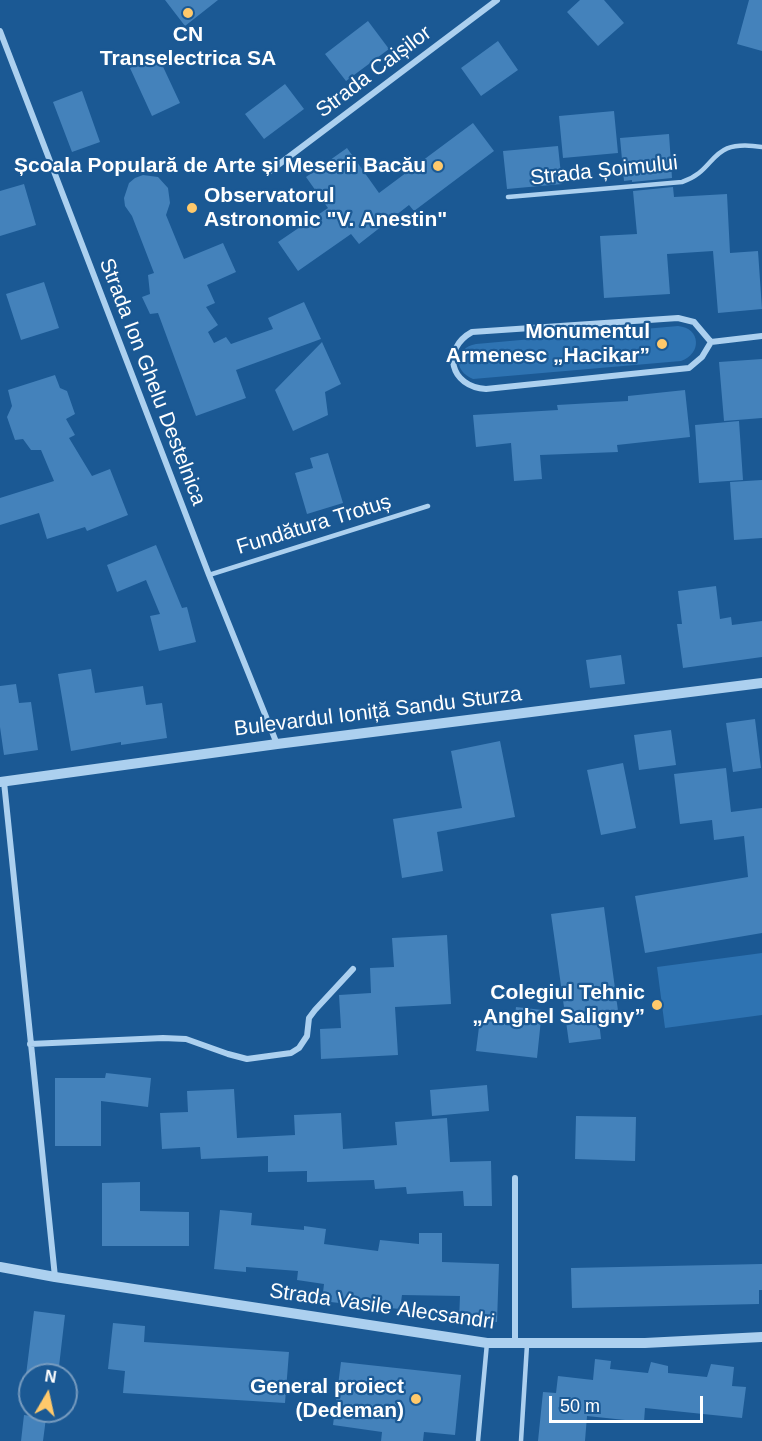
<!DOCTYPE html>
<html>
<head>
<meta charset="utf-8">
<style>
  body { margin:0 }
  #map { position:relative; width:762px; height:1441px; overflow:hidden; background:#1b5994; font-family:Arial,sans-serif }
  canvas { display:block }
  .north { position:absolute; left:18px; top:1363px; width:60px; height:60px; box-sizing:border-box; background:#1b5994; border:2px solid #769bbf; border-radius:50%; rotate:9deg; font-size:16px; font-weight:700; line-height:24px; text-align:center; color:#fff }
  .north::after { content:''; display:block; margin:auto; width:21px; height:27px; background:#ffc96b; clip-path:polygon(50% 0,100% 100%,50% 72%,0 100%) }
  .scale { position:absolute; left:549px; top:1396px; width:154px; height:27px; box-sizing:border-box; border:3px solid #fff; border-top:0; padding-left:8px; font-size:18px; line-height:21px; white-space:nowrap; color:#fff; -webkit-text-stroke:4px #1b5994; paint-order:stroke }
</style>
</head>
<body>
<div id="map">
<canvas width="762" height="1441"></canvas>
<div class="north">N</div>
<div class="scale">50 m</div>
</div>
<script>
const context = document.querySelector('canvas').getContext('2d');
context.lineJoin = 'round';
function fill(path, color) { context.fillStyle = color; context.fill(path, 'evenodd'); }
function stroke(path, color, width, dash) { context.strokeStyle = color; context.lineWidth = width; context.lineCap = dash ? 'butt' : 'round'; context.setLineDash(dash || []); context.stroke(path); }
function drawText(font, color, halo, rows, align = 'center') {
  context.font = font + ' Arial,sans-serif'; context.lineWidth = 4.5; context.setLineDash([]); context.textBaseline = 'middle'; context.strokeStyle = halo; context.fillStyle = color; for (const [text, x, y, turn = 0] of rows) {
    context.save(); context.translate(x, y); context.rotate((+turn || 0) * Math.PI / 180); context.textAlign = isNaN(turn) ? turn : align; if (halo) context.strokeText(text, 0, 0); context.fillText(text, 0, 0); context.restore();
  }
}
fill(new Path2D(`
  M678 326C701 328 702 354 681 361L473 379C453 371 454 348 476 344Z
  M762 953V1015L665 1028 657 967Z`), '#2e73b2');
fill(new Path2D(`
  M165 0H218L185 26Z
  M580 0H604L624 23 598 46 567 12Z
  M749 0H762V51L737 44Z
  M368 21 389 49 346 81 325 54Z
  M498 41 518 70 481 96 461 68Z
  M158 56 180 103 152 116 130 68Z
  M285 84 304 109 264 139 245 114Z
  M82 91 100 142 72 152 53 102Z
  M614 111 618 153 563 158 559 116Z
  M473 123 494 151 414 211 409 205 359 244 351 234 298 271 278 242 328 208 306 177 347 148 379 193Z
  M669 134 672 178 632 182V180L624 181 620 138Z
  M558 146 562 184 507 189 503 151Z
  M143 175 158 177 168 188 170 203 166 215 184 259 223 243 236 272 207 285 215 303 206 307 218 325 208 332 214 343 226 337 231 344 273 329 268 318 304 302 321 339 236 370 246 398 196 416 158 313 150 314 142 297 150 294 148 275 154 273 132 216 125 206 124 198 129 183 135 178Z
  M24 184 36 225 0 236V191Z
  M673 187 674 197 727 194 730 253 758 251 762 309 718 313 713 251 667 254 670 294 604 298 600 236 637 234 633 191Z
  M44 282 59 328 21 340 6 294Z
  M322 342 341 384 325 392 328 415 293 431 275 390Z
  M762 359V418L724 421 719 362Z
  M55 375 60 388 67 391 75 414 66 419 75 435 69 438 92 476 110 469 128 515 87 531 85 527 47 539 39 513 0 525V498L54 481 41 450H31L23 439 15 440 7 417 12 406 8 390Z
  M685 390 690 437 617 445 618 452 540 455 542 479 514 481 511 443 476 447 473 415 558 410 557 405 628 401V396Z
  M739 421 743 480 699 483 695 425Z
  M328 453 343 503 307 514 295 473 313 468 310 458Z
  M762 480V538L734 540 730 482Z
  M156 545 182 608 187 607 196 642 159 651 150 616 160 614 146 580 117 592 107 565Z
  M716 586 720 619 731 617 732 625 762 621V657L683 668 677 624H682L678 591Z
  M621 655 625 684 590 688 586 660Z
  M91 669 95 693 143 686 146 705 162 703 167 738 121 745V742L71 751 58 674Z
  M16 684 19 703 31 702 38 750 4 755 0 727V686Z
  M755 719 761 768 733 772 726 723Z
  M671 730 676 765 639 770 634 735Z
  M500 741 515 817 437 832 443 871 402 878 393 819 462 808 451 751Z
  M623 763 636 828 601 835 587 770Z
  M726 768 731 812 762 808V933L645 953 635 896 748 877 744 836 714 840 712 820 680 824 674 774Z
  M604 907 619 1018 599 1021 601 1039 569 1043 551 914Z
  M447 935 451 1004 395 1007 398 1055 321 1059 320 1029 341 1028 339 995 371 993 370 968 394 967 392 938Z
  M516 1007 542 1010 537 1058 476 1051 480 1019 514 1023Z
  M106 1073 151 1078 148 1107 101 1101V1146H55V1078H105Z
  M487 1085 489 1111 432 1116 430 1090Z
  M234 1089 237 1138 295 1135 294 1115 341 1113 343 1149 397 1145 395 1122 447 1118 450 1162 491 1161 492 1206H464L463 1191 407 1194 406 1187 375 1189 374 1180 307 1182V1171L268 1172V1156L201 1159 200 1147 162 1149 160 1113 188 1112 187 1091Z
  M576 1116 636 1117 635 1161 575 1159Z
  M140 1182V1211L189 1212V1246H102V1183Z
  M220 1210 252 1213 251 1225 304 1230V1226L326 1229 324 1244 378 1251 380 1240 419 1244V1233H442V1262L499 1264 497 1322 459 1321 460 1296 402 1295 400 1309 348 1304 322 1301 324 1284 297 1280 298 1271 246 1267V1272L214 1269Z
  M762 1264V1290H759V1304L572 1308 571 1268Z
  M34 1311 65 1315 58 1375H26Z
  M113 1323 145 1326 144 1342 289 1352 285 1403 123 1393 125 1371 108 1369Z
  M595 1359 611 1361 610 1369 648 1373 651 1362 668 1366V1373L707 1377 711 1364 734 1367 732 1386 746 1387 742 1418 645 1408 644 1422 587 1416 585 1441H538L543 1392 556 1393 558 1376 593 1380Z
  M341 1362 461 1375 455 1435 424 1432 423 1441H381L382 1432 333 1425Z
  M24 1415 46 1418 43 1441H21Z`), '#4482bb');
stroke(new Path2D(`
  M508 197 682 182C719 170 707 138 762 147
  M209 575 428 506
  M478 1441 487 1343
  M521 1441 527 1345`), '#acd0ef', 4.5);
stroke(new Path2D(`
  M0 31 209 575 277 744
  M270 171 497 0
  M678 318 694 322 711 342 702 357 689 368 486 389C450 387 441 349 472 332Z
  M711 342 762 336
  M4 782 55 1277
  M30 1044 163 1038 186 1039 228 1054 247 1059 291 1053 299 1048 307 1036 309 1018 315 1010 353 969
  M515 1344V1178`), '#acd0ef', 6);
stroke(new Path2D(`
  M0 782 277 744 762 683
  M0 1267 55 1277 487 1343H645L762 1337`), '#acd0ef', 10);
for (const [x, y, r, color] of [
  [188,13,6,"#ffc96b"],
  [438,166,6,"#ffc96b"],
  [192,208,6,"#ffc96b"],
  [662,344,6,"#ffc96b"],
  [657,1005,6,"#ffc96b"],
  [416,1399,6,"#ffc96b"]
]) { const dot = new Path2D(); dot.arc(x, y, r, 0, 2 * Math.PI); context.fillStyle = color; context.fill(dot); stroke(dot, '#1b5994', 2); }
drawText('bold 21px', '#fff', '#1b5994', [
  ["CN",188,35,"center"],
  ["Transelectrica SA",188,59,"center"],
  ["Școala Populară de Arte și Meserii Bacău",426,166],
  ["Observatorul",204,196,"left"],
  ["Astronomic \"V. Anestin\"",204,220,"left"],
  ["Monumentul",650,332],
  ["Armenesc „Hacikar”",650,356],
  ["Colegiul Tehnic",645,993],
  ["„Anghel Saligny”",645,1017],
  ["General proiect",404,1387],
  ["(Dedeman)",404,1411]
], 'right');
drawText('21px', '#fff', '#1b5994', [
  ["Strada Caișilor",374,72,-37],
  ["Strada Șoimului",604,171,-6],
  ["Strada Ion Ghelu Destelnica",152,382,69],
  ["Fundătura Trotuș",314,525,-17],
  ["Bulevardul Ioniță Sandu Sturza",378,712,-7],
  ["Strada Vasile Alecsandri",382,1307,8]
]);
</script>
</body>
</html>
